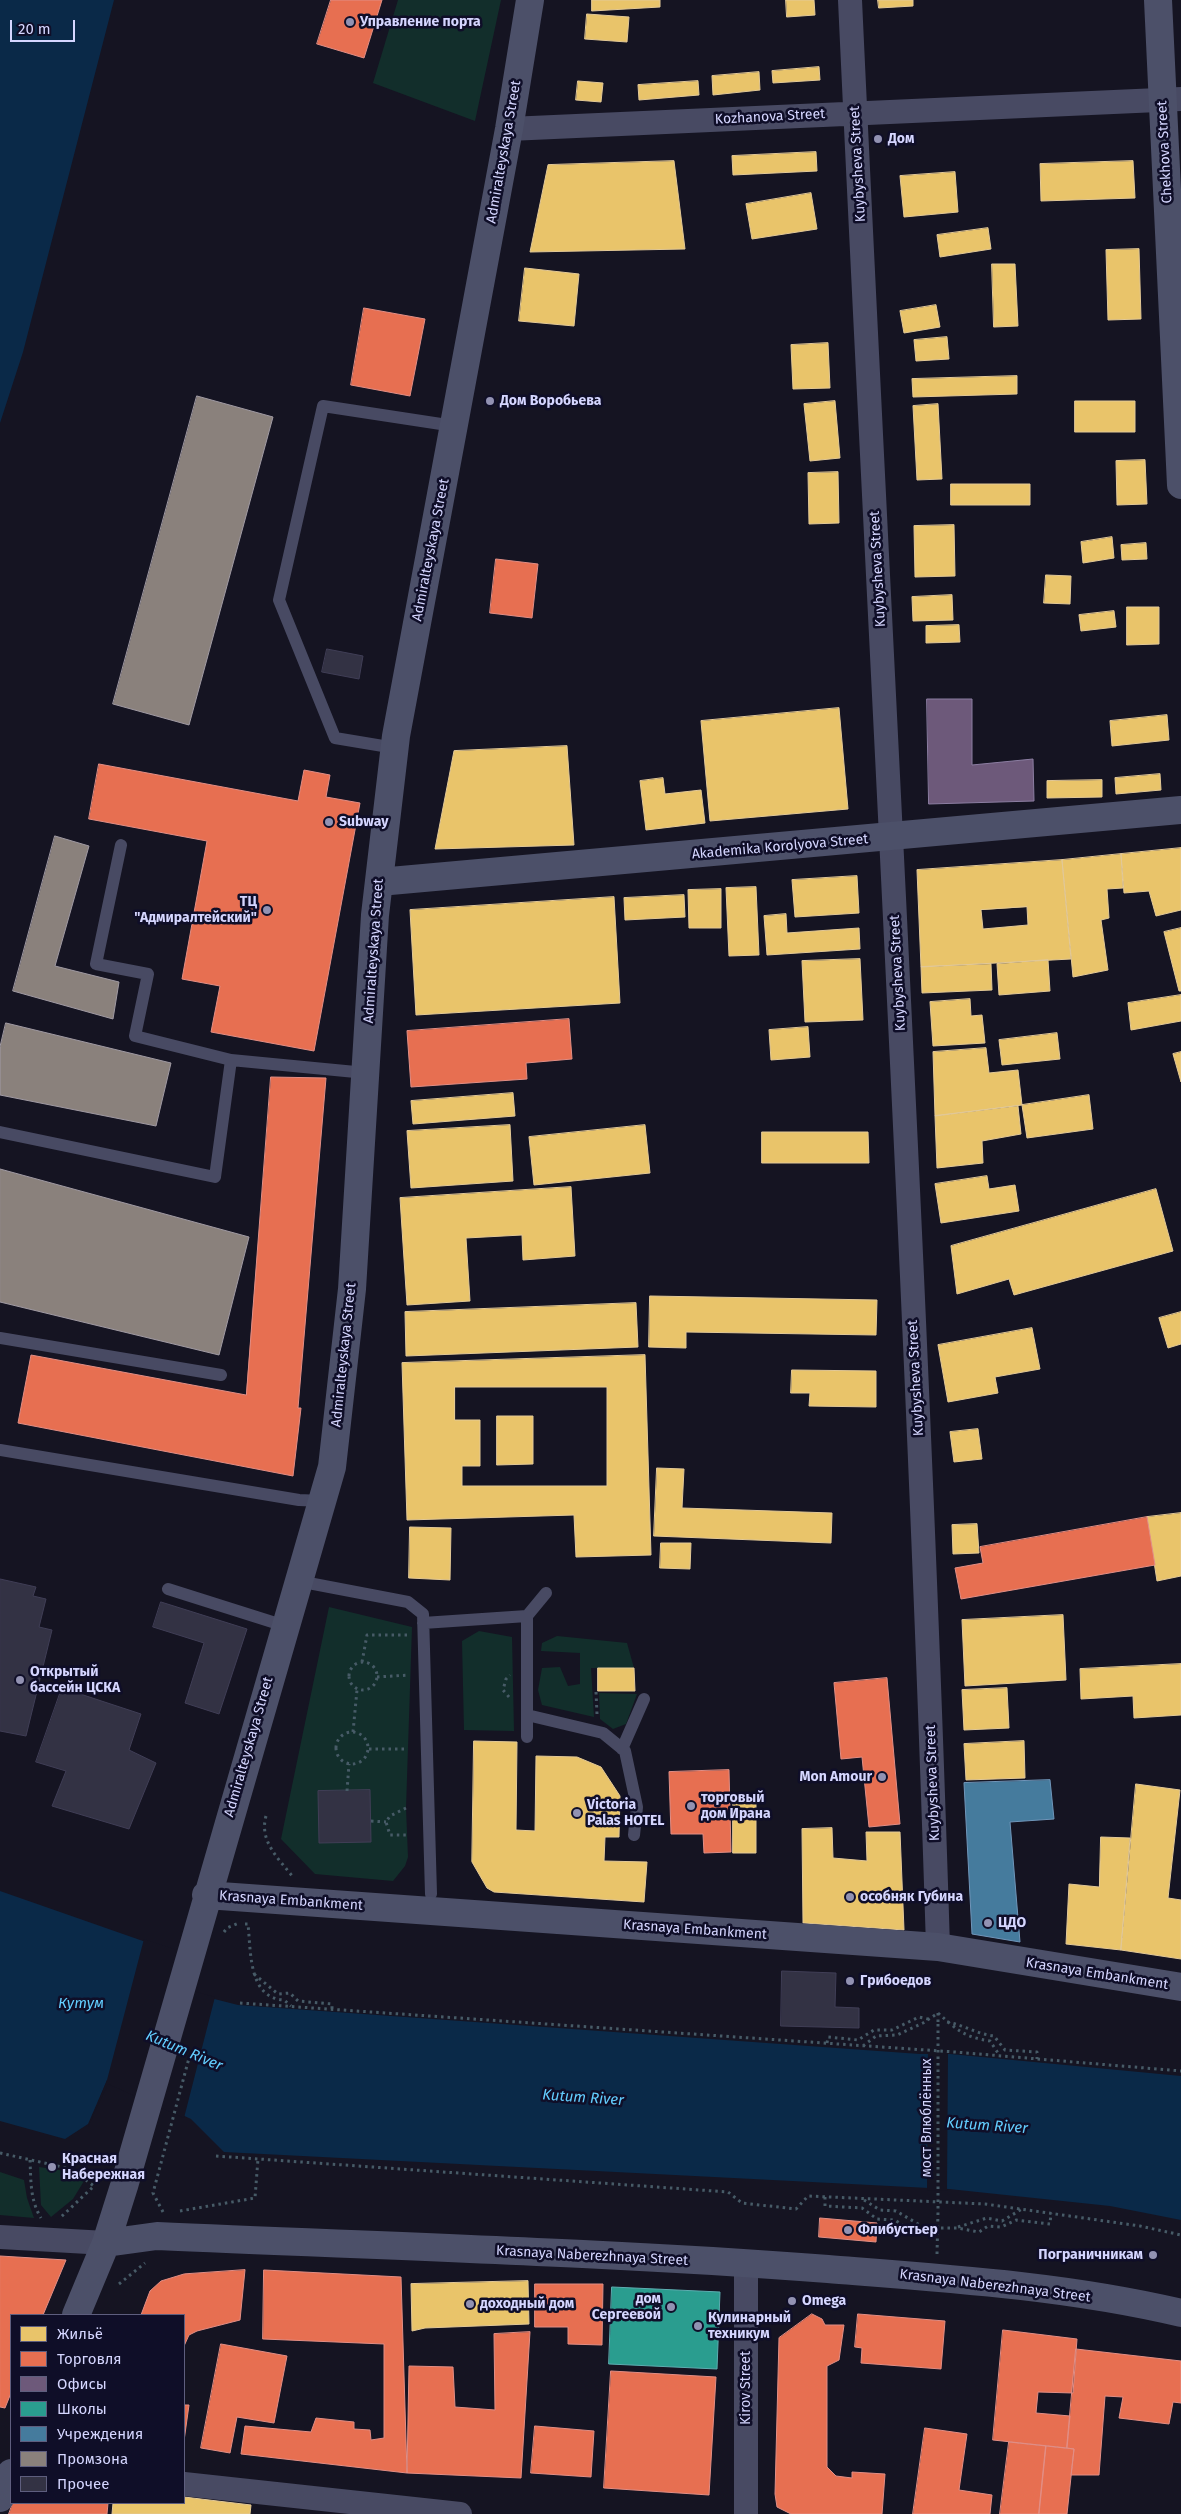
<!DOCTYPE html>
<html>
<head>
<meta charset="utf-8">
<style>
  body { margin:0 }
  #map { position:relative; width:1181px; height:2514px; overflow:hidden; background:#151422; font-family:"Fira Sans",sans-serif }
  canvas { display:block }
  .legend { position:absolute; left:10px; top:2314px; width:175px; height:190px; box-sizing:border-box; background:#0f0e28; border:1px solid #5e5e7e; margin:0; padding:6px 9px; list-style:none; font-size:15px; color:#d5d6ff }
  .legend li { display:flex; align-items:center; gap:10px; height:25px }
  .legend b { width:25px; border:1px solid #5e5e7e }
  .scale { position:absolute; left:10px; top:20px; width:65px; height:22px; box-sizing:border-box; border:2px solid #d5d6ff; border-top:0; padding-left:6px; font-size:15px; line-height:18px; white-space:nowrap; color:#d5d6ff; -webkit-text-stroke:4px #0f0e28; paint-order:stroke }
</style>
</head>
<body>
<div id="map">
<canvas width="1181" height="2514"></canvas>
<ul class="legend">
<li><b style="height:14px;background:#e9c46a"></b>Жильё</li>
<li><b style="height:14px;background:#e76f51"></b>Торговля</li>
<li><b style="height:14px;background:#6d597a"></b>Офисы</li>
<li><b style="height:14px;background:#2a9d8f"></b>Школы</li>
<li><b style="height:14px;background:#457b9d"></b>Учреждения</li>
<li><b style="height:14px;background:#8a817c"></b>Промзона</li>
<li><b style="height:14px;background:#333244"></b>Прочее</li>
</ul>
<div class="scale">20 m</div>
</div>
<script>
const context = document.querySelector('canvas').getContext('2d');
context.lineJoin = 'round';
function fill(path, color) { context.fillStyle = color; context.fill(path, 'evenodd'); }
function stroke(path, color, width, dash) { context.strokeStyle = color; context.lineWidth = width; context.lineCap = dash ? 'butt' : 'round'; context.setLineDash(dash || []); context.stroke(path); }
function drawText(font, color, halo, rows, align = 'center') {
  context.font = font + ' "Fira Sans",sans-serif'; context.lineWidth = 5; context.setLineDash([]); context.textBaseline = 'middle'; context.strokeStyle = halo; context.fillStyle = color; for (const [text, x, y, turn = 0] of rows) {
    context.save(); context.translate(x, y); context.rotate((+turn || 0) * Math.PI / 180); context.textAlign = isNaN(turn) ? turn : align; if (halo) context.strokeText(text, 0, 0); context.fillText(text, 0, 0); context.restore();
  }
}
fill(new Path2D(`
  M398 0H501L475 121 373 83Z
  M329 1607 412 1627 406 1808 408 1857 405 1866 393 1881 315 1874 281 1839Z
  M479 1631 512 1637 514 1731 464 1730 462 1641Z
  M557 1636 627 1643 634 1668H591L594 1717 542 1705 538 1690 542 1668 560 1667 568 1686 580 1684V1653L541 1651 542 1643Z
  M599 1693 637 1694 626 1724 613 1729 600 1719Z
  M39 2167 66 2171 84 2181 73 2199 51 2217 41 2205Z
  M0 2172 24 2180 27 2198 34 2218 0 2215Z`), '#122e2b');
fill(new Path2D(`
  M0 0H114L23 352 0 423Z
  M0 1891 183 1955 175 1989 238 2005 920 2054H950L1181 2076V2220L1110 2206 949 2189 224 2152 191 2119 107 2080 88 2124 65 2139 0 2121Z`), '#0a2948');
fill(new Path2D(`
  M144 1939 183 1952 178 1987 215 1997 184 2118 108 2084 88 2127 107 2080Z
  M928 2051 948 2052 947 2191 927 2190Z`), '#151422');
const homes = new Path2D(`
  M592 0H660V7L592 11Z
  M786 0H814L815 15 787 17Z
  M878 0H913V6L879 8Z
  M587 14 629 17 627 42 585 39Z
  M819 67 820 80 773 83 772 71Z
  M759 72 760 90 713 95 712 76Z
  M578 81 603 83 601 102 576 100Z
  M698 81 699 95 639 100 638 85Z
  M816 152 817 171 733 175 732 156Z
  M674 161 685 249 530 252 548 165Z
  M1133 161 1135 198 1041 201 1040 164Z
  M955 172 958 212 904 217 900 176Z
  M811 193 817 229 752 239 746 204Z
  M988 228 991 249 940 257 937 235Z
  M1139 249 1141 319 1108 320 1106 250Z
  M992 264H1015L1018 326 994 327Z
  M525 268 579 274 574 326 519 321Z
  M936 305 940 327 904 333 900 311Z
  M947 337 949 359 916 361 914 340Z
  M828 343 830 388 793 389 791 345Z
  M1017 376V394L913 397 912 379Z
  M835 401 840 458 810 461 804 404Z
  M1075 401H1135V432H1075Z
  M938 404 942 479 917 480 913 406Z
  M1145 460 1147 504 1117 505 1116 461Z
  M838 472 839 523 809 524 808 473Z
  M951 484H1030V505H951Z
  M954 525 955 576 915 577 914 526Z
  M1112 537 1114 558 1083 563 1081 542Z
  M1146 543 1147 559 1122 560 1121 545Z
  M1046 575 1071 576 1070 604 1044 603Z
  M952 595 953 620 913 621 912 597Z
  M1127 607H1159V644L1127 645Z
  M1114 611 1116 627 1081 631 1079 615Z
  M959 625 960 642 926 643V626Z
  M839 708 848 809 710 821 701 721Z
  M1167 715 1169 740 1112 746 1110 721Z
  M567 746 574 845 435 849 454 751Z
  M1160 774 1161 790 1116 794 1115 778Z
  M663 778 665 794 701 790 705 823 646 830 640 781Z
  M1102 780V797L1047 798V781Z
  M1181 848V910L1156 916 1149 891 1124 893 1121 854Z
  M1121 854 1123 888 1107 889 1109 918 1101 920 1108 970 1073 977 1062 860Z
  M1062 860 1071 959 921 967 917 870ZM1027 907 1028 925 983 929 981 910Z
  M857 876 859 913 795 917 792 880Z
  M756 887 759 955 729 956 726 888Z
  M721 889V928H689L688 890Z
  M684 895 685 917 625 920 624 898Z
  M614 897 620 1003 416 1015 410 910Z
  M786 914 787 933 859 928 860 949 767 955 764 916Z
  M1181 928V991H1179L1164 932Z
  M860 959 863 1020 805 1022 802 961Z
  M1048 960 1050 991 999 995 997 964Z
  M991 964 992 990 922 993 921 967Z
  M1181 995V1021L1131 1030 1128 1003Z
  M970 999 971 1016 982 1015 985 1043 933 1046 930 1002Z
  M808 1027 810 1057 771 1060 769 1030Z
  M1057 1033 1060 1059 1002 1065 999 1040Z
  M986 1048 989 1073 1018 1070 1022 1105 935 1116 933 1052Z
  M1181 1052V1082L1173 1054Z
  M513 1093 515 1116 413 1124 411 1101Z
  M1089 1095 1093 1129 1027 1138 1022 1105Z
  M1018 1106 1021 1134 982 1141 983 1163 937 1168 935 1116Z
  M510 1125 513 1181 411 1188 407 1131Z
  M645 1125 650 1173 534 1185 529 1137Z
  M762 1132H868L869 1163H762Z
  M987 1176 989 1189 1015 1185 1019 1211 941 1223 935 1184Z
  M571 1187 575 1256 523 1260 522 1235 466 1238 470 1301 407 1305 400 1198Z
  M1156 1189 1173 1251 1014 1295 1009 1279 957 1294 951 1246Z
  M650 1296 877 1300 876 1335 686 1332V1348L649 1347Z
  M636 1303 638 1347 406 1356 405 1312Z
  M1181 1312V1344L1168 1348 1159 1318Z
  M1032 1328 1040 1369 995 1377 998 1393 948 1402 938 1345Z
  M645 1355 651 1555 576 1557 574 1515 407 1520 402 1363ZM455 1387H607V1486H462V1466H480V1420H455Z
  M792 1370 876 1371V1407L809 1406 810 1393H791Z
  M497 1416H533V1464L497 1465Z
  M978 1429 982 1459 954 1462 950 1432Z
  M657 1468 684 1469 682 1508 832 1513 831 1543 654 1536Z
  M1181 1513V1576L1157 1581 1147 1517Z
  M977 1524 979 1553 953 1554 952 1525Z
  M410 1527 451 1528 450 1580 409 1578Z
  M661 1543H691L690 1569 660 1568Z
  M1063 1615 1066 1680 965 1686 962 1620Z
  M1181 1664V1715L1134 1718 1133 1696 1081 1699 1080 1669Z
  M598 1668H634L635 1691H598Z
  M1007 1688 1009 1728 964 1730 962 1690Z
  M474 1741 517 1742 516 1830 535 1831 536 1756 577 1757 601 1767 620 1796 619 1837H605L604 1861 647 1862 644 1902 494 1892 487 1888 472 1862Z
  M1024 1741 1025 1778 966 1780 964 1744Z
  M1136 1784 1180 1790 1168 1898 1181 1900V1959L1121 1950Z
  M733 1803H756V1853H733Z
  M832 1828 833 1858 867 1861 866 1832H900L904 1930 803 1923 802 1829Z
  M1101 1837 1130 1838 1121 1950 1066 1944 1069 1884 1099 1887Z
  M528 2281 529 2324 425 2328 412 2331 411 2284Z
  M184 2497 251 2505 250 2514H112L113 2503H184Z`);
fill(homes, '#e9c46a');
stroke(homes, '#e3c997', 1);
const shops = new Path2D(`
  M331 0H382L364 58 317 44Z
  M364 308 425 319 410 396 351 385Z
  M496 559 538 564 532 618 490 613Z
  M99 764 298 801 304 770 330 775 326 797 360 803 314 1051 211 1032 220 986 182 979 207 841 89 819Z
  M569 1019 572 1059 526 1063 527 1079 411 1087 407 1031Z
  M271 1077 326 1078 298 1408H301L293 1476 18 1423 31 1355 246 1395Z
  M1147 1517 1155 1565 961 1599 955 1568 983 1563 980 1547Z
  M887 1678 900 1824 869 1827 862 1757 841 1759 834 1683Z
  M729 1770 731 1852 704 1853 703 1834H671L669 1772Z
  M820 2218 877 2223 876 2242 819 2237Z
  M0 2256 66 2260 43 2315H11V2393L5 2408 0 2407Z
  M245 2270 240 2320 197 2331 189 2335 184 2346V2315H141L150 2291 161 2281 184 2274Z
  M264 2270 401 2277 407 2473 241 2454 245 2426 311 2432 316 2418 354 2422V2429L370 2430 371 2440 384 2438V2344L263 2339Z
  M535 2284H603L602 2345 568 2344V2327H535Z
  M812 2314 822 2319 825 2325H844L839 2360 827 2366V2467L836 2476 852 2478V2472L885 2474 882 2514H791L777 2507 775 2494 779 2338Z
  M858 2314 945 2321 941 2369 861 2363 862 2348 855 2347Z
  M1003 2330 1077 2339 1073 2393 1038 2392 1036 2413 1070 2416 1067 2448 993 2440Z
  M530 2332 521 2478 407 2473 409 2366 453 2367 455 2407 495 2410 494 2334Z
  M221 2344 287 2356 274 2423 237 2417 230 2453 201 2448Z
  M1076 2349 1181 2361V2403L1173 2402 1169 2424 1119 2418 1123 2397 1105 2396 1099 2475H1071L1074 2449 1067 2448Z
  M611 2371 716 2377 709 2495 604 2488Z
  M184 2405H189L184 2441Z
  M535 2426 594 2431 591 2477 531 2473Z
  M925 2428 967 2434 959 2490 992 2495 990 2514H913Z
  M1009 2442 1046 2446 1039 2514H1000Z
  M1046 2446 1074 2449 1067 2514H1039Z
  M13 2503H108L107 2514H9Z`);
fill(shops, '#e76f51');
stroke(shops, '#e28e85', 1);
const offices = new Path2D(`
  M927 699H972V765L1033 759 1034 801 929 804Z`);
fill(offices, '#6d597a');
stroke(offices, '#8c7ea2', 1);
const schools = new Path2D(`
  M612 2287 720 2292 717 2369 609 2364Z`);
fill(schools, '#2a9d8f');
stroke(schools, '#5daeb1', 1);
const public = new Path2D(`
  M1050 1780 1054 1819 1010 1822 1020 1942 972 1934 964 1783Z`);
fill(public, '#457b9d');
stroke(public, '#7096ba', 1);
const industry = new Path2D(`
  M197 396 273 417 189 725 113 704Z
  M55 836 89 846 55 966 119 982 113 1019 13 991Z
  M6 1023 171 1063 156 1126 0 1095V1047Z
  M0 1169 249 1237 219 1355 0 1302Z`);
fill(industry, '#8a817c');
stroke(industry, '#a09aa3', 1);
const building = new Path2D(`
  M327 649 363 656 359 679 322 672Z
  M0 1579 36 1587 33 1596 46 1599 39 1627 52 1630 26 1736 0 1731Z
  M161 1602 247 1629 219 1714 185 1703 204 1643 153 1627Z
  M62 1688 141 1714 129 1750 156 1763 129 1829 52 1806 66 1771 36 1762Z
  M370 1790 371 1842 319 1843 318 1791Z
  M782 1971 836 1973 835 2007 859 2008V2028L781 2026Z`);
fill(building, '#333244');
stroke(building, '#403e56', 1);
stroke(new Path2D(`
  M349 1676a14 14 0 1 1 28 0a14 14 0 1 1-28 0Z
  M362 1662 367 1635H407
  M377 1677 409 1675
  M596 1692 597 1714
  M509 1697 503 1690 506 1679 510 1675
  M336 1748a16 16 0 1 1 32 0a16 16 0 1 1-32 0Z
  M353 1732 357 1690
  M369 1749H408
  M347 1791 349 1764
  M406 1808 390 1816 386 1822 390 1835H407
  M266 1816C259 1841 278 1858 293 1877
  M371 1821 386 1822
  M245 1924H248C251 1951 248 1998 284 2000L291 2006
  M224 1932 227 1928 239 1923
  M254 1974 278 1994 290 1993 298 2001 332 2004V2010
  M240 2003 955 2052 1181 2071
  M938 2013C957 2030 964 2037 990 2041L1000 2056
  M938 2013V2024
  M947 2022C964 2025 977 2034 994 2036L1005 2050 1037 2052V2059
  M827 2043 828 2037 858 2040 874 2030H892L919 2017 928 2019
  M863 2046 876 2036 897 2035 923 2023 938 2013
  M0 2153 71 2169 94 2186 61 2217
  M216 2156 728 2192 742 2203 796 2209 808 2196 985 2204 1140 2226 1181 2235
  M30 2160C31 2181 30 2200 41 2218
  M825 2197V2206L862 2208 877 2219 895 2220 908 2229 924 2228
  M864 2200 880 2210 896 2211 925 2228H957L979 2232 988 2226 1001 2227 1016 2220 1050 2224 1051 2213
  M180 2211 255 2198 258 2159
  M163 2212 153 2193 189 2058
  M958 2227 987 2218 1002 2221 1022 2209
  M937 2254 938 2212
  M119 2284 145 2263`), '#475b67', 3, [2.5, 4]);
stroke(new Path2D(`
  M395 748 335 738 279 600 323 406 454 426
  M121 845 96 964 148 974 135 1036 231 1060
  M0 1132 215 1177 231 1060 366 1073
  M0 1338 221 1375
  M0 1450 299 1500 322 1501
  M298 1581 408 1602 423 1614 431 1894
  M168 1589 285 1626
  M527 1616V1737
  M423 1623 527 1616 546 1593
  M527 1715 603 1733 625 1751 637 1807 634 1835
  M622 1749 644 1699`), '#484a63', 12);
stroke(new Path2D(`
  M850 0C880 649 918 1298 938 1947
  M509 129 1181 99
  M0 2237 106 2243
  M746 2263V2514
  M184 2484 460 2514`), '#484a63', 24);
stroke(new Path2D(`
  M1158 0 1181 485
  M379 882 1181 810
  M206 1895 938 1947 1181 1987
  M106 2243 157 2236C380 2246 605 2252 828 2269 943 2278 1068 2286 1181 2313
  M76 2315 106 2243 124 2186 332 1467 352 1289 375 915 396 736 509 129 530 0
  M0 2498 11 2473`), '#4c5069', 28);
stroke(new Path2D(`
  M938 2024V2212`), '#475b67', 3, [2.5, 4]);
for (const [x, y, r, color] of [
  [350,22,5,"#9292b2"],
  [878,139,5,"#9292b2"],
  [490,401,5,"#9292b2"],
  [329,822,5,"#9292b2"],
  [267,910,5,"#9292b2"],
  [20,1680,5,"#9292b2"],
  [882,1777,5,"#9292b2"],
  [691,1806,5,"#9292b2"],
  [577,1813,5,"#9292b2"],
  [850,1897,5,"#9292b2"],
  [988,1923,5,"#9292b2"],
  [850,1981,5,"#9292b2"],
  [52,2167,5,"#9292b2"],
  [848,2230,5,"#9292b2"],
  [1153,2255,5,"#9292b2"],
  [792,2301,5,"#9292b2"],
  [470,2304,5,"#9292b2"],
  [671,2307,5,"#9292b2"],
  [698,2326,5,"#9292b2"]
]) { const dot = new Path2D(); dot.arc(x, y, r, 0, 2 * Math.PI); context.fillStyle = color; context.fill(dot); stroke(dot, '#0f0e28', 2); }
drawText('bold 14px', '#d5d6ff', '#0f0e28', [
  ["Управление порта",360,22],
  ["Дом",888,139],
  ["Дом Воробьева",500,401],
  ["Subway",339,822],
  ["ТЦ",257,902,"right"],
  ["\"Адмиралтейский\"",257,918,"right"],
  ["Открытый",30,1672],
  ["бассейн ЦСКА",30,1688],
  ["Mon Amour",872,1777,"right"],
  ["торговый",701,1798],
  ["дом Ирана",701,1814],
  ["Victoria",587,1805],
  ["Palas HOTEL",587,1821],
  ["особняк Губина",860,1897],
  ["ЦДО",998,1923],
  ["Грибоедов",860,1981],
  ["Красная",62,2159],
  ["Набережная",62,2175],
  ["Флибустьер",858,2230],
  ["Пограничникам",1143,2255,"right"],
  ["дом",661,2299,"right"],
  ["Сергеевой",661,2315,"right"],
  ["Omega",802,2301],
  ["доходный дом",480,2304],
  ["Кулинарный",708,2318],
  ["техникум",708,2334]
], 'left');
drawText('14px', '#d5d6ff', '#0f0e28', [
  ["Kozhanova Street",770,117,-3],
  ["Admiralteyskaya Street",504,152,-80],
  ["Chekhova Street",1165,152,-93],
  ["Kuybysheva Street",858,164,-93],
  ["Admiralteyskaya Street",431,550,-79],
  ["Kuybysheva Street",878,569,-93],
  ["Akademika Korolyova Street",780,847,-5],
  ["Admiralteyskaya Street",374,951,-86],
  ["Kuybysheva Street",898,973,-93],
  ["Admiralteyskaya Street",344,1355,-84],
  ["Kuybysheva Street",916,1378,-93],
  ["Admiralteyskaya Street",249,1747,-74],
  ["Kuybysheva Street",933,1783,-92],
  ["Krasnaya Embankment",291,1901,4],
  ["Krasnaya Embankment",695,1930,4],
  ["Krasnaya Embankment",1097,1974,9],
  ["мост Влюблённых",927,2118,-90],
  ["Krasnaya Naberezhnaya Street",592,2256,3],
  ["Krasnaya Naberezhnaya Street",995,2286,7],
  ["Kirov Street",746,2388,-90]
]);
drawText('italic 15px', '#63ceff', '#0f0e28', [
  ["Кутум",81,2004],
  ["Kutum River",184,2051,23],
  ["Kutum River",583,2098,4],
  ["Kutum River",987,2126,4]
]);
</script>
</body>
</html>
